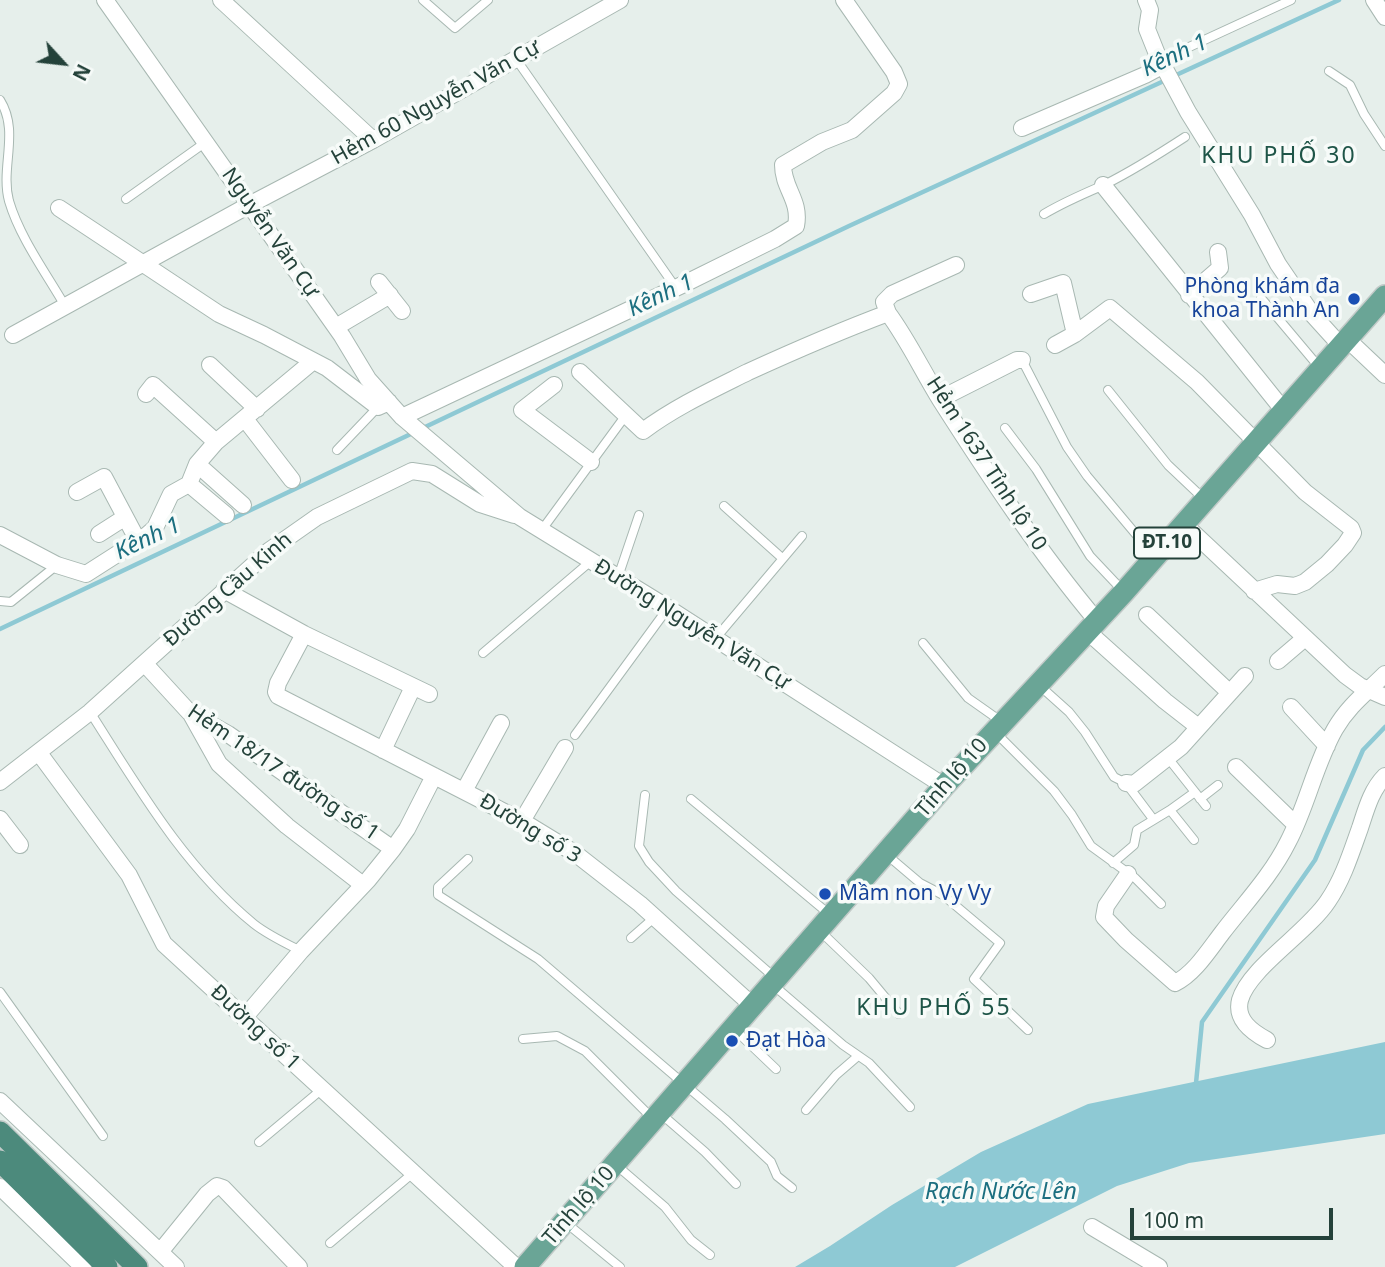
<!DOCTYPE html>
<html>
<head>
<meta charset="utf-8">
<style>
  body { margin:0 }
  #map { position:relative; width:1385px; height:1267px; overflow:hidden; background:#e6efeb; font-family:"Noto Sans",sans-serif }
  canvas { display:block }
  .north { position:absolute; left:28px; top:28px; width:70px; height:70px; -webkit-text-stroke:5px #f7fbf9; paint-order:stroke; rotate:117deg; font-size:19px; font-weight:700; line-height:28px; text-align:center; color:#24423a }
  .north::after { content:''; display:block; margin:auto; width:24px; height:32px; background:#24423a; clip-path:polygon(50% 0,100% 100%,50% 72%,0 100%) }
  .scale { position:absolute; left:1130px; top:1208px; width:203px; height:32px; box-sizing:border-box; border:4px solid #24423a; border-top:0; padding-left:9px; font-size:21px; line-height:24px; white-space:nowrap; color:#24423a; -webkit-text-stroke:5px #f7fbf9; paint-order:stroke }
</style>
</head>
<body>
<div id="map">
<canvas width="1385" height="1267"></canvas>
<div class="north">N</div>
<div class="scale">100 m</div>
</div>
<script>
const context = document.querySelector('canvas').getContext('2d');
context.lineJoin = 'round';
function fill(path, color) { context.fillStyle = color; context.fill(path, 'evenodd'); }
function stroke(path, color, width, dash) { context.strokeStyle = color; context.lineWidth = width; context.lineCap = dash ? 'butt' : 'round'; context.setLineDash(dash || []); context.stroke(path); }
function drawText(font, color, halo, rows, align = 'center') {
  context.font = font + ' "Noto Sans",sans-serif'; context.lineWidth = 7; context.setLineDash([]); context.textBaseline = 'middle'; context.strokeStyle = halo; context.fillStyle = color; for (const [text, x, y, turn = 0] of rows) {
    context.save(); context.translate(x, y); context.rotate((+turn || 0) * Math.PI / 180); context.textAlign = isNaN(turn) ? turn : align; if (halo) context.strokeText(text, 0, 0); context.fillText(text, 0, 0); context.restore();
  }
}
fill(new Path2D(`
  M1385 1042V1134L1189 1163 1117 1186 955 1267H795L830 1246 892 1205 981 1152 1088 1104Z`), '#8ec9d4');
stroke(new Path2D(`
  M1174 76 1339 0
  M423 428 849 226 1166 80
  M0 629 415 432
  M1196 1083 1202 1022 1315 860 1363 750 1385 727`), '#8ec9d4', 4.5);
const service = new Path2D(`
  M423 0 455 28 488 0
  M516 59 676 288
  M1163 62 1174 54 1291 0
  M1329 71 1350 85 1364 114 1385 146
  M0 100C20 132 0 167 9 201 20 238 46 273 65 306
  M126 199 206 142
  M1044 214C1064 202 1083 194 1104 185 1132 171 1159 154 1185 137
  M1261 298 1319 367
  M1022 360 1067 447 1087 476 1155 557
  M1108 390 1168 465 1205 500
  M1005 428 1036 469 1090 556 1124 592
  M337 450 378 407
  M724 506 782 558
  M541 531 626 415
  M618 577 639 515
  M0 601 11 602 57 565
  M715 639 802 536
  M923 643 968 698 1002 722
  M483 653 591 561
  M1040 686 1069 712 1085 732 1114 777 1126 783 1153 819
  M90 712C138 787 183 866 254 924 268 935 285 943 301 951
  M996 733 1054 791 1072 815 1091 846 1135 878 1161 904
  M575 735 668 608
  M1168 758 1206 806
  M645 795 639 846 649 862 676 891 774 977
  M691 799 829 914
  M1200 799 1218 785
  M1170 810 1195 792
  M887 855 920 883 943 895 1000 943 974 979 1028 1030
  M468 859 438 887V895L538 959 725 1119 771 1162 777 1176 792 1188
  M1113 863 1134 845 1137 830 1170 810 1194 840
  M819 930 869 978 899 1014
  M631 938 655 917
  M772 984 843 1045 869 1063 910 1107
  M0 992 103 1136
  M733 1028 776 1069
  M523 1039 557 1036 585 1051 652 1118
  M806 1110 836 1075 858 1056
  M660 1113 705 1152 736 1184
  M259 1142 321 1090
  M615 1164 665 1207 691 1240 710 1255
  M565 1222 620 1267
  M330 1243 413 1173`);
const minor = new Path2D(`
  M105 0 342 336 368 379 402 417 520 517 668 608 944 786
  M221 0 373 140
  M1146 0 1150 10 1147 29 1157 54 1188 112 1252 215 1278 264 1312 314 1341 346
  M1374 0 1385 17
  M1022 128 1145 75 1158 68 1163 62
  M1103 185 1284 411
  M59 208 219 314 264 335 327 368 378 407 389 402
  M956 265 892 294 884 302 888 313C908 340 923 372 941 401 989 476 1039 552 1097 621
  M379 282 402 311
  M1031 294 1063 283 1075 334
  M1189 295 1220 268 1218 252
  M336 327 390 295
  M13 335 251 204 373 140 620 0
  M1347 339 1385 375
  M1055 345 1075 334 1110 308 1197 382 1305 492 1351 528 1353 533 1345 545 1327 564 1305 582 1295 586 1277 584 1254 591
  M210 365 257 409
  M580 372 643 431C675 407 712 390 748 372 794 351 840 331 888 313
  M554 385 522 410 591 462
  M146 394 153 385 216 442
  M940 399 1017 360H1022
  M402 417 682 285 775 239 796 226C801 200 783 189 783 165L822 142 852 130 894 93 899 84 894 72 844 0
  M245 419 292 480
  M197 464 243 505
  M189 484 226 515
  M77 492 104 477 138 541
  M1184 524 1345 675 1360 686 1385 697
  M99 534 124 518
  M0 535 57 565 86 574 147 535 155 528 171 494 189 484 197 464 216 442 312 362
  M224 590 304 634 429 694
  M1147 615 1229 692
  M1087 631 1165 701 1197 726
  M304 634 278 683 276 692 278 696 522 821 576 854 640 904 753 1006
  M1278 661 1305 638
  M145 664 189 712 228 734 393 849
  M1291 707 1327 746
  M191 714 219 764 287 826 363 885
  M383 750 413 687
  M39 753 129 875 164 944 516 1267
  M1236 767 1296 825
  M0 782 90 712 270 550 317 517 412 471 432 474 480 504 514 515
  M1126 783 1134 784 1181 747 1245 676
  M464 791 501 723
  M0 819 20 845
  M522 821 565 748
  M1128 874 1106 906 1104 917 1126 940 1175 983C1194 974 1209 950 1222 933 1245 903 1271 876 1288 842 1307 806 1315 764 1335 729 1348 706 1367 692 1385 674
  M244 1018 301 951 368 880 393 849 407 829 434 776
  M1267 1040C1252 1032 1235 1020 1240 1000 1249 968 1307 933 1328 901 1343 879 1351 853 1360 828 1366 810 1371 790 1385 776
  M0 1101 176 1267
  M0 1187 83 1267
  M1092 1227 1159 1267
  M160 1252 207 1194 217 1186 223 1188 299 1267`);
const primary = new Path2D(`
  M525 1267 944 786 1124 592 1385 296`);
const trunk = new Path2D(`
  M0 1132 137 1267
  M0 1161 107 1267`);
stroke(service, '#a8b8b2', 10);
stroke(minor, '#a8b8b2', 18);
stroke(primary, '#c2cac8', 24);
stroke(trunk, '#c2cac8', 24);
stroke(service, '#fff', 8);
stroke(minor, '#fff', 16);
stroke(primary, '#6aa596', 21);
stroke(trunk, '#4c8a7c', 21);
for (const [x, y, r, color] of [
  [1354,299,7,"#1a4fb4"],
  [825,894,7,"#1a4fb4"],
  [732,1041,7,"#1a4fb4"]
]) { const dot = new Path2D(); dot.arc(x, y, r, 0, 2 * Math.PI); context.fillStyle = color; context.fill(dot); stroke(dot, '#f7fbf9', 2.5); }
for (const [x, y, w] of [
  [1167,543,66]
]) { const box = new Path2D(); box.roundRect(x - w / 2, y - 15.5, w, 31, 5); context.fillStyle = '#f7fbf9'; context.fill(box); stroke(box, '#24423a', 2); }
drawText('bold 19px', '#24423a', null, [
  ["ĐT.10",1167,543]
]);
drawText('21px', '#24423a', '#f7fbf9', [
  ["Hẻm 60 Nguyễn Văn Cự",436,103,-29],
  ["Nguyễn Văn Cự",270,233,55],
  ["Hẻm 1637 Tỉnh lộ 10",986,464,57],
  ["Đường Cầu Kinh",228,590,-41],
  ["Đường Nguyễn Văn Cự",692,625,32],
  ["Hẻm 18/17 đường số 1",283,773,34],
  ["Tỉnh lộ 10",952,778,-49],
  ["Đường số 3",530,829,31],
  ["Đường số 1",255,1028,43],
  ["Tỉnh lộ 10",579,1206,-49]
]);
drawText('21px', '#164399', '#f7fbf9', [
  ["Phòng khám đa",1340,287,"right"],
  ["khoa Thành An",1340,311,"right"],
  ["Mầm non Vy Vy",839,894],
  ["Đạt Hòa",746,1041]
], 'left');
drawText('italic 23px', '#1c6f80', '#f7fbf9', [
  ["Kênh 1",1175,56,-25],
  ["Kênh 1",661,296,-25],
  ["Kênh 1",148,539,-25],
  ["Rạch Nước Lên",1001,1192]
]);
context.letterSpacing = '2px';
drawText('23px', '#1f5548', '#f7fbf9', [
  ["KHU PHỐ 30",1279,156],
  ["KHU PHỐ 55",934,1008]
]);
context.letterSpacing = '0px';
</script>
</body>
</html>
